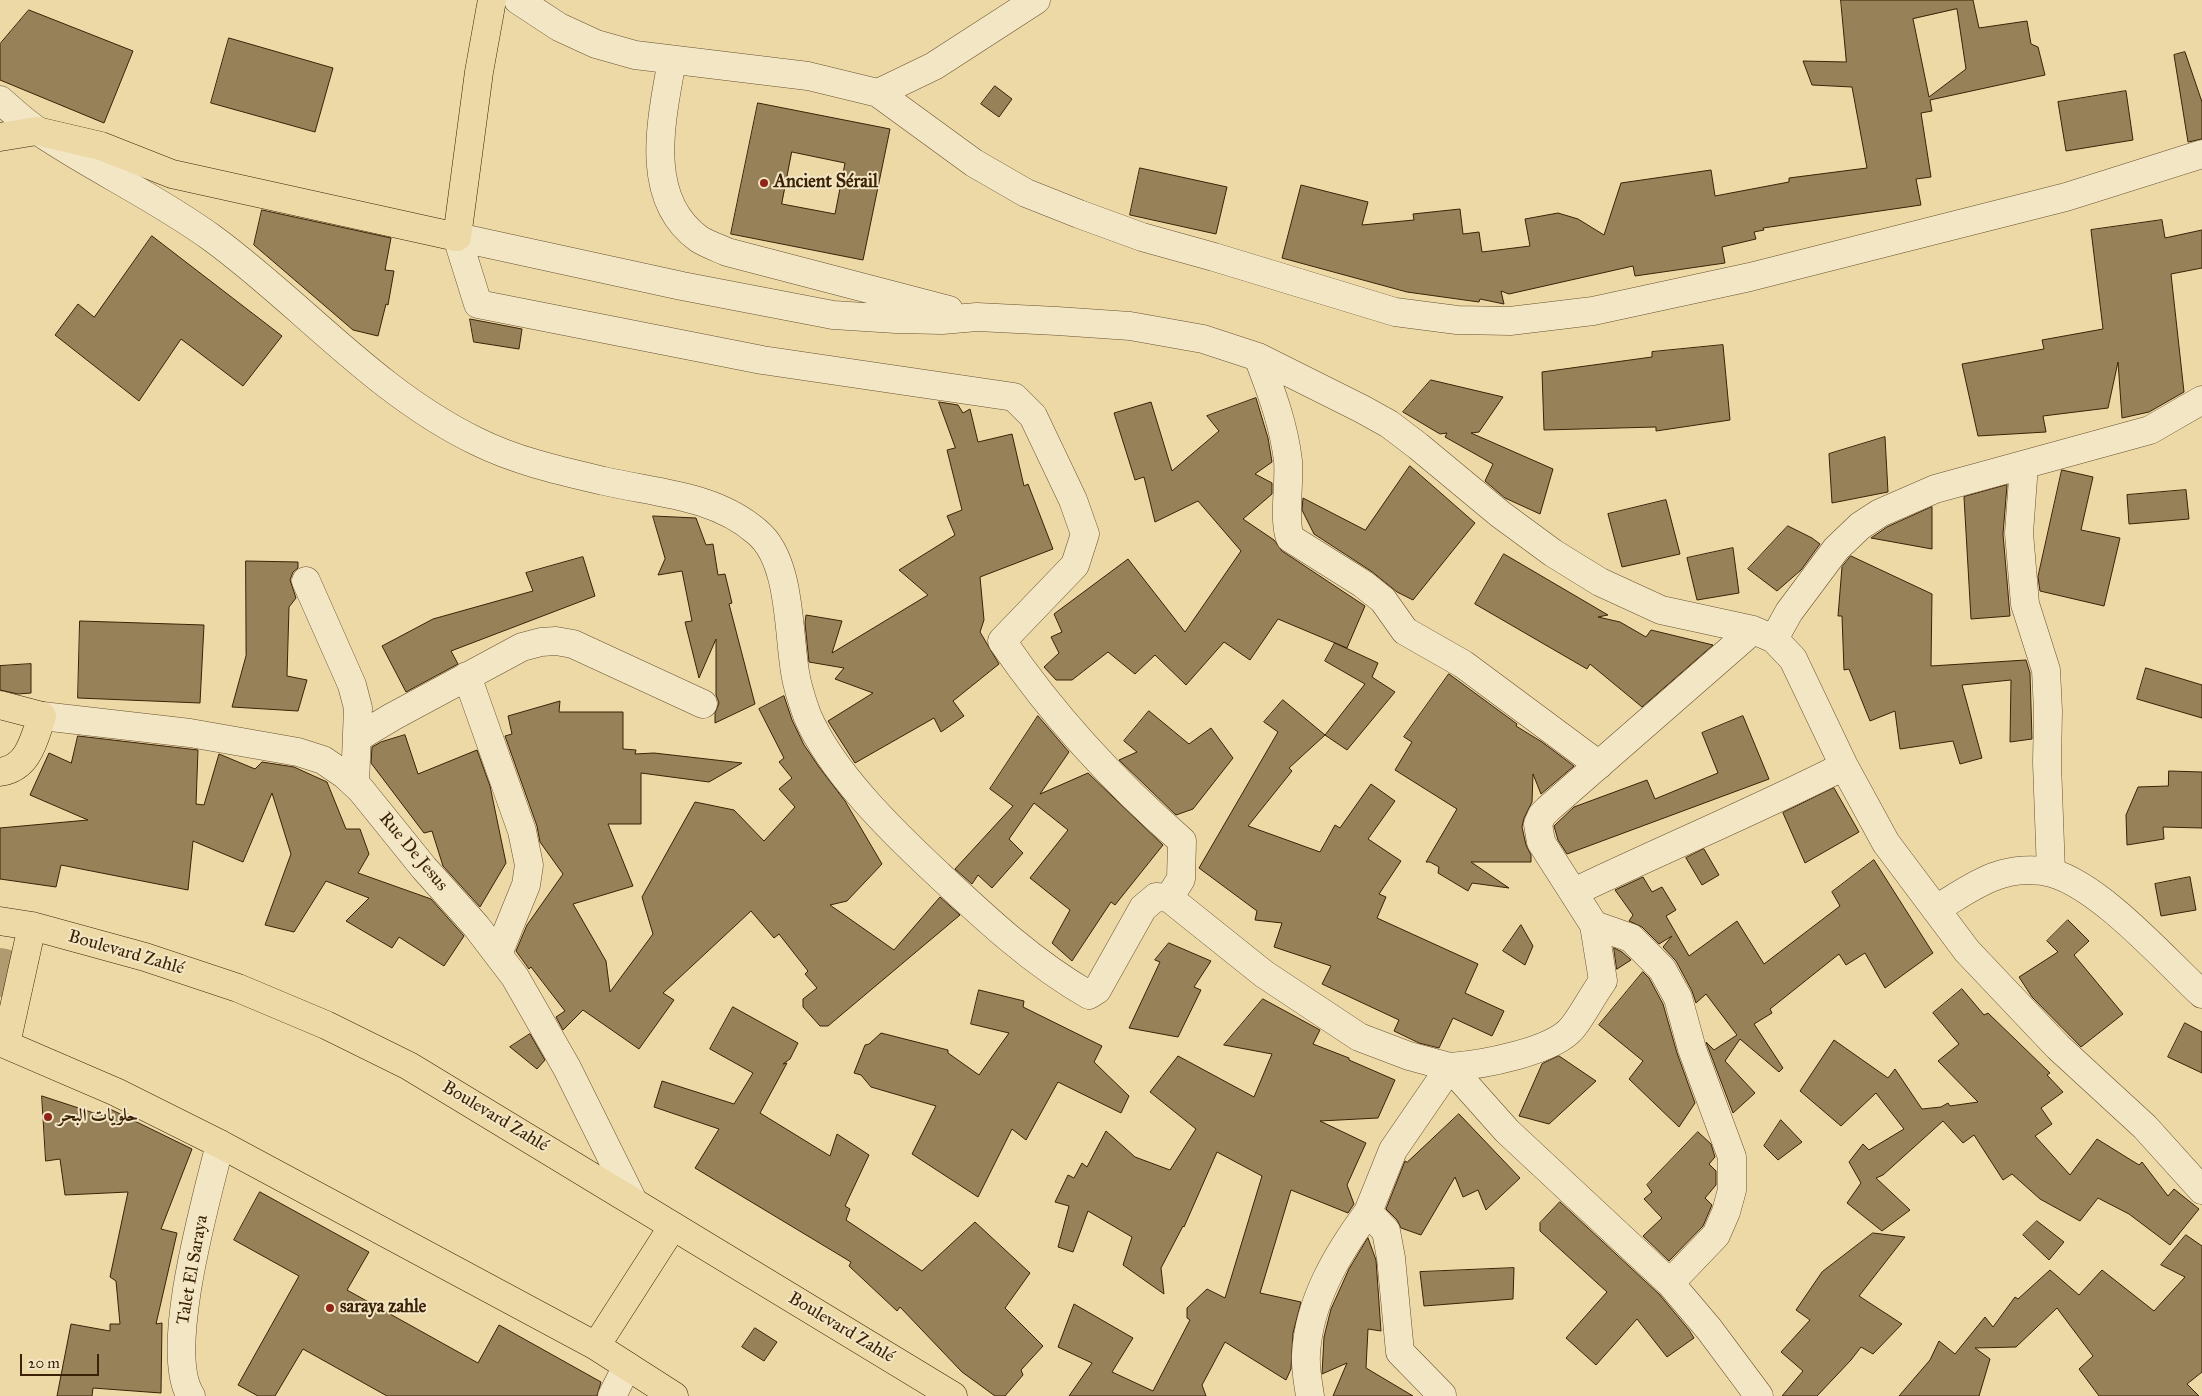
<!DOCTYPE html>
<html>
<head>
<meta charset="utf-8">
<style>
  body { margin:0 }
  #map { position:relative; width:2202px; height:1396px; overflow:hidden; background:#ecd9a6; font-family:"IM FELL Great Primer",serif }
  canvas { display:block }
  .scale { position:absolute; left:20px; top:1354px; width:79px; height:22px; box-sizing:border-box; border:2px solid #3b2206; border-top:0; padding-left:6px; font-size:15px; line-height:18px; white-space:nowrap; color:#3b2206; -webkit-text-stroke:4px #f3e6c5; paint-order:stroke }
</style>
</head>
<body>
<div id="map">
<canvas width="2202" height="1396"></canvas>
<div class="scale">20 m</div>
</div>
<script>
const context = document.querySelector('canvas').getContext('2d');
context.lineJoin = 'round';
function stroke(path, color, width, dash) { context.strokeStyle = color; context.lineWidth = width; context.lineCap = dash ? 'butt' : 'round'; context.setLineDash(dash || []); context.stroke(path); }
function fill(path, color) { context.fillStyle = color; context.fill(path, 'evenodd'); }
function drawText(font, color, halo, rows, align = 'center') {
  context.font = font + ' "IM FELL Great Primer",Amiri,serif'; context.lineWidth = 4; context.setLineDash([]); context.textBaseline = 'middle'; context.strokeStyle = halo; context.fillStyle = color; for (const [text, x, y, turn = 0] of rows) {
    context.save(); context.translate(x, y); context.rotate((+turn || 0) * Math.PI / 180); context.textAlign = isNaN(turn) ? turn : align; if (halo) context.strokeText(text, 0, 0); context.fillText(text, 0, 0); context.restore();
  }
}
stroke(new Path2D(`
  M0 972 4 973`), '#b09b70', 48);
const building = new Path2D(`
  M1841 0H1973L1979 28 2027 21 2031 44 2038 47 2045 75 1930 100 1932 111 1921 113 1931 177 1916 179 1921 205 1763 228 1764 230 1754 232 1756 239 1722 247 1725 263 1635 276 1633 266 1509 294 1501 291 1504 304 1480 299 1479 302 1407 292 1282 258 1301 185 1368 202 1362 225 1414 220 1413 214 1460 209 1463 234 1479 232 1482 252 1530 246 1525 219 1558 213 1578 219 1604 235 1621 183 1711 170 1715 196 1789 182V178L1867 168 1852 87 1812 85 1803 61 1846 62ZM1957 9 1966 69 1929 97 1913 19Z
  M29 10 133 51 104 123 0 80V44Z
  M229 38 333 68 315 132 211 103Z
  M2185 52 2202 102V139L2188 142 2174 55Z
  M995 86 1012 99 999 117 981 104Z
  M2126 91 2133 140 2066 151 2058 102Z
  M758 103 890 129 863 260 731 234ZM792 152 845 163 835 214 782 204Z
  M1140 168 1227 187 1216 234 1130 215Z
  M262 210 391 238 385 270 394 271 388 305 386 304 378 336 353 330 254 245Z
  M2162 220 2165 238 2202 230V268L2171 274 2184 392 2149 412 2122 418 2118 362 2108 408 2043 416 2046 432 1978 436 1962 364 2044 349 2042 340 2103 329 2091 230Z
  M152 236 282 336 243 386 181 339 139 401 55 335 78 304 94 317Z
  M470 319 522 329 519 349 474 342Z
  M1723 345 1730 420 1656 431V427L1544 430 1542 372 1652 357V352Z
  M1431 380 1503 397 1479 432 1471 433 1553 469 1540 514 1505 498 1485 481 1493 464 1445 437 1447 433 1440 434 1403 412Z
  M1256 398 1268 438 1272 462 1255 474 1272 483V494L1243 519 1274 540 1282 551 1365 606 1347 648 1278 619 1250 660 1224 642 1186 685 1155 655 1135 674 1108 652 1072 680H1056L1044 667 1059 653 1051 637 1062 632 1054 614 1128 559 1185 632 1241 551 1198 501 1155 522 1144 477 1135 480 1114 413 1151 402 1172 471 1219 431 1207 416Z
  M939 402 958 405 963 413 970 409 978 442 1012 434 1024 486 1028 484 1053 549 980 577 984 620 980 632 999 664 953 701 964 716 941 732 934 718 855 763 828 721 873 693 835 679 844 668 809 662 805 623 806 615 842 621 832 653 928 595 899 570 955 535 947 516 962 510 947 450 955 448Z
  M1885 437 1888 492 1832 503 1829 454Z
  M1410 466 1475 523 1413 600 1397 592 1371 571 1314 534 1302 510 1303 498 1365 530Z
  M2062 470 2093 477 2081 530 2120 538 2104 606 2040 591 2038 577Z
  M2007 485 2003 534 2010 616 1971 619 1964 497Z
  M2186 490 2189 519 2129 524 2127 495Z
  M1666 500 1680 554 1622 567 1608 514Z
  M1932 507V549L1871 538 1887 527Z
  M653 516 696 518 706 545 713 544 718 575 725 574 732 603 729 604 755 704 715 723V713L719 703 716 695V639L699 678 685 622 692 621 682 571 658 575 665 559Z
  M1788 526 1812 538 1820 544 1801 570 1777 591 1748 569Z
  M1733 548 1739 593 1697 600 1687 558Z
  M1504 554 1608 615 1598 617 1620 622 1646 637 1651 630 1713 645 1642 707 1590 664 1587 669 1475 604Z
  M1851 556 1932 594 1931 666 2026 660 2030 673 2032 739 2010 742 2011 680 1962 685 1982 758 1960 764 1953 741 1900 749 1895 711 1870 721 1849 669 1844 670 1842 616H1838L1842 567Z
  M583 557 595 596 451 651 458 664 406 692 382 646 433 619 533 591 526 573Z
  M246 561 298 562V568L293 572 290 580 296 598 289 607 287 676 307 680 298 711 232 707 246 656Z
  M80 621 204 625 200 703 78 698Z
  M1335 643 1378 663 1372 677 1395 692 1347 750 1325 735 1365 684 1325 661Z
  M31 664V693L18 694 0 690V666Z
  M2146 668 2202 685V718L2137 699Z
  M1449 674 1517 724 1516 726 1542 742 1574 766 1541 794 1533 774 1532 802 1524 818 1522 827 1526 845 1531 855V862H1471L1509 888 1472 883 1468 891 1438 873 1439 867 1430 862H1426L1457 809 1395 770 1412 742 1404 737Z
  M784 696 792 720 804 745 819 767 845 801 882 864 847 901 830 905 894 950 940 897 960 915 828 1026H820L803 1007V999L817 988 805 974 808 971 779 934 774 938 751 911 663 993 674 1000 639 1049 583 1010 563 1030 556 1017 565 1011 531 967 529 969 516 951 527 925 563 874 540 842 537 826 505 736 512 734 508 716 560 701 559 712H623V749L636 750 635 754 654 753 742 763 709 782 641 773V824H608L633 886 573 904 606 961 610 992 653 934 642 897 695 802 734 810 764 841 795 807 779 789 792 778 779 762 784 758 759 709Z
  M1283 700 1325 735 1289 768 1292 771 1248 826 1320 852 1335 825 1340 828 1371 784 1395 801 1368 839 1401 861 1379 894 1386 897 1377 918 1478 964 1465 993 1504 1011 1492 1036 1453 1018 1439 1048 1419 1043 1394 1031 1399 1020 1322 984 1331 966 1274 947 1282 923 1255 920 1257 911 1199 868 1278 732 1264 722Z
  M1149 711 1189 744 1211 728 1233 758 1193 809 1176 815 1119 760 1137 752 1124 741Z
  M1038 716 1069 752 1040 794 1088 773 1163 845 1115 905 1111 902 1072 961 1052 943 1070 910 1030 878 1068 830 1034 803 1009 839 1023 853 992 888 978 875 972 884 955 869 1013 806 990 789Z
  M1743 716 1769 779 1567 854 1558 840 1554 826 1574 807 1647 780 1655 799 1718 773 1702 733Z
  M405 735 418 774 477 750 490 786 506 863 480 907 443 866 432 831 424 833 371 763 372 747 381 742Z
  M78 736 198 750 196 804 204 805 219 754 255 769 262 762 294 767 327 782 346 829H360L369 854 358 873 431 899 464 936 444 966 399 937 392 948 346 921 369 898 326 881 294 932 265 925 291 854 272 793 243 862 193 841 188 890 61 865 56 887 0 879V828L88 820 30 795 49 753 71 763Z
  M2169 771 2202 772V828L2163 827 2164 839 2127 845 2126 815 2138 787 2168 786Z
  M1834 788 1859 832 1805 863 1783 813Z
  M1704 849 1719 875 1702 885 1686 858Z
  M1874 860 1933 953 1885 988 1865 953 1846 965 1839 954 1770 1009 1772 1013 1754 1024 1783 1068 1779 1072 1740 1039 1725 1061 1755 1093 1733 1113 1706 1042 1714 1050 1737 1035 1706 994 1696 1003 1692 991 1676 961 1663 947 1672 936 1659 944 1642 927 1629 921 1633 915 1615 890 1643 877 1652 892 1662 887 1676 910 1666 916 1689 956 1737 921 1764 964 1840 906 1832 892Z
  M2190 877 2196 910 2161 916 2155 884Z
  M2068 920 2089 941 2074 955 2123 1014 2081 1047 2032 997 2019 977 2058 952 2047 941Z
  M1521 925 1533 946 1525 965 1503 951Z
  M1169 943 1211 961 1194 987 1201 990 1178 1037 1129 1028 1160 962 1155 960Z
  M1614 948 1622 952 1631 960 1617 969Z
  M1643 972 1649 978 1663 1004 1677 1053 1695 1103 1679 1127 1629 1079 1643 1061 1599 1025Z
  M1962 989 1984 1015 1988 1013 2050 1073 2047 1075 2063 1092 2041 1108 2052 1124 2035 1136 2070 1175 2097 1139 2139 1165 2142 1162 2168 1196 2174 1189 2199 1209 2170 1245 2129 1214 2098 1198 2080 1221 2040 1199 2012 1174 2003 1180 1974 1135 1963 1143 1943 1121 1883 1175 1876 1178 1910 1210 1882 1231 1847 1203 1861 1183 1849 1162 1863 1144 1869 1150 1904 1129 1876 1093 1841 1126 1800 1091 1834 1040 1888 1078 1895 1069 1922 1109 1941 1107 1948 1103 1950 1106 1978 1102 1938 1061 1959 1044 1933 1013Z
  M979 990 1024 1001 1023 1007 1102 1046 1094 1062 1129 1096 1121 1113 1058 1082 1026 1140 1012 1129 978 1197 912 1154 936 1106 871 1087 861 1075 854 1073 865 1045 869 1044 881 1033 948 1050V1053L979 1075 1009 1033 971 1024Z
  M1263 999 1320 1030 1313 1044 1349 1058V1060L1395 1080 1378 1118 1320 1121 1366 1143 1347 1185 1354 1204 1348 1213 1291 1190 1260 1293 1301 1302 1293 1333 1291 1369 1286 1380 1225 1342 1202 1385 1206 1396H1069L1092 1363 1058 1347 1074 1304 1133 1338 1112 1372 1153 1391 1190 1320 1187 1318V1308L1207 1289 1225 1298 1262 1176 1217 1152 1184 1227 1183 1226 1161 1268 1164 1294 1123 1265 1132 1237 1088 1211 1073 1252 1058 1247 1069 1206 1055 1202 1068 1175 1074 1178 1082 1163 1087 1167 1106 1131 1135 1157 1170 1170 1196 1129 1150 1092 1178 1056 1254 1097 1272 1054 1224 1045Z
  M733 1007 798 1043 790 1059 783 1064 787 1063 760 1113 830 1156 837 1134 869 1155 845 1206 850 1209 846 1220 922 1271 975 1222 1030 1273 1005 1308 1043 1346 1021 1370 1023 1375 1005 1396H995L962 1372 900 1307 897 1311 849 1266 851 1262 695 1168 719 1129 654 1107 662 1081 734 1104 753 1073 710 1049Z
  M2185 1023 2202 1032V1073L2168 1057Z
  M530 1034 545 1060 537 1069 510 1047Z
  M1559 1056 1596 1081 1549 1124 1519 1116 1542 1064Z
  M42 1096 106 1117 108 1108 192 1149 161 1229 177 1233 156 1324 162 1323 161 1393 93 1388 92 1396H57L71 1324 110 1331V1324H120L116 1281 110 1277 128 1192 65 1195 60 1159 46 1161Z
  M1459 1114 1520 1178 1486 1210 1478 1190 1463 1197 1455 1177 1421 1235 1401 1228 1397 1220 1386 1209 1405 1161 1407 1162Z
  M1781 1120 1802 1142 1778 1160 1764 1146Z
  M1698 1132 1711 1144 1715 1157 1709 1164 1716 1171V1185L1705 1198 1712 1205 1703 1226 1669 1261 1643 1236 1662 1218 1644 1199 1652 1192 1647 1185Z
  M260 1192 369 1252 347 1290 478 1363 499 1325 601 1382 597 1396H387L303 1349 275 1396H258L238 1385 299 1276 234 1240Z
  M1560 1202 1659 1294 1689 1330 1694 1338 1667 1357 1637 1319 1596 1365 1566 1338 1607 1292 1540 1231V1223Z
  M2037 1221 2064 1242 2049 1260 2023 1235Z
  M1873 1233 1905 1237 1859 1296 1902 1324 1873 1354 1861 1347 1851 1360 1817 1396H1782L1803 1371 1781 1352 1810 1320 1796 1310 1822 1272Z
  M2186 1235 2202 1246V1372L2187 1384 2199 1396H2099L2079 1369 2093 1356 2057 1308 2016 1347 1975 1348 1990 1359 1979 1396H1899L1930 1360 1939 1341 1955 1354 1985 1317 1993 1327 2015 1297 2018 1299 2050 1270 2079 1295 2102 1270 2154 1311 2185 1277 2161 1265Z
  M1368 1238 1376 1260 1381 1331 1368 1329 1366 1368 1413 1396H1333L1347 1363 1322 1374 1324 1337 1331 1309 1349 1269Z
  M1514 1268 1513 1299 1424 1306 1420 1272Z
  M755 1328 777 1342 764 1361 742 1347Z`);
fill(building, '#978159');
stroke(building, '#3b2206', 1);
const minor = new Path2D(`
  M518 0 559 27 596 44 635 55 808 76 878 93 974 163 1026 193 1079 214 1142 237 1214 257 1395 312 1457 320 1510 321 1593 311 1750 277 2066 197 2202 154
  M672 60C662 118 642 198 699 239 707 244 718 248 727 252L949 310
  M878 93 934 66 1036 0
  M0 100C13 111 26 124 41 133 96 170 157 198 212 238 301 303 375 392 476 441 516 461 561 471 604 481 656 493 715 495 757 532 791 560 788 630 795 672 797 686 802 701 807 715 831 772 893 832 938 874 985 918 1033 963 1089 995L1097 990 1143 908 1156 897 1169 898 1264 974 1359 1037 1409 1056 1450 1067 1507 1131 1670 1283 1709 1329 1759 1396
  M457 237 682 286 833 315 896 319 942 320 977 317 1057 321 1130 326 1203 339 1258 357 1362 409 1389 424 1418 446 1500 514 1553 553 1600 582 1661 610 1753 630 1774 639 1793 659 1844 766 1886 843 1967 951 2058 1047 2145 1127 2202 1190
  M457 237 478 304 762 360 1014 397 1033 416 1073 500 1085 534 1075 565 1002 641C1054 717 1112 780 1182 841L1181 879 1169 898
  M1258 357C1271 391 1284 425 1288 461 1290 484 1283 518 1290 538L1363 584 1383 600 1405 631 1463 664 1599 765
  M2024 465 2019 533 2025 604 2046 670 2048 711 2047 763 2051 872
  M306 581 352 685 358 708 355 784
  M1774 639 1789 612 1836 549 1860 526 1880 513 1935 489 2150 430 2202 400
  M467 676 522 831 529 865 526 885 498 954
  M42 716 190 733 298 752 323 760 345 775 361 790 424 868 476 926 515 977 567 1068 633 1201
  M357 738 392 717 522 647 541 642 556 641 573 644 703 704
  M1574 892C1664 849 1755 811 1844 766
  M1936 909C1955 898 1975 883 1996 876 2012 870 2035 868 2052 873 2101 887 2164 959 2202 994
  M1670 1283 1716 1235 1726 1212 1732 1190V1157L1692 1049 1678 998 1662 969 1631 938 1594 925 1541 842 1538 824 1542 815 1548 809 1753 630
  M1442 1395 1400 1352 1391 1258 1386 1231 1368 1212 1393 1150 1450 1067C1480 1065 1554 1052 1573 1027 1584 1013 1592 996 1603 981L1594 925
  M191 1396C162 1352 207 1197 220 1144
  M612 1396 627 1366
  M1310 1396C1308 1382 1305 1368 1306 1354 1309 1301 1337 1254 1368 1212`);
const major = new Path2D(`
  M0 921 32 926 145 957 238 988 326 1025 409 1066 953 1396
  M0 1042 116 1092 220 1144 596 1346 674 1396
  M6 1044 32 926
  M596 1346 673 1226`);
const highway = new Path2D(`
  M0 137 37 131 101 146 172 174 457 237 479 72 492 0
  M0 705 42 716C34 739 29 768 0 772`);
stroke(minor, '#67502e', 29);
stroke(major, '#3b2206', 29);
stroke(highway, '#3b2206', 29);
stroke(minor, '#f3e6c5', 28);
stroke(major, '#ecd9a6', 28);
stroke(highway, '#ecd9a6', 28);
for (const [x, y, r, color] of [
  [764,183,5,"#8f2418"],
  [48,1117,5,"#8f2418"],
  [330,1308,5,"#8f2418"]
]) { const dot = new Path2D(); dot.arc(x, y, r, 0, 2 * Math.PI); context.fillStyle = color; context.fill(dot); stroke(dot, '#f3e6c5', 2); }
drawText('bold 18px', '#3b2206', '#f3e6c5', [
  ["Ancient Sérail",774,183],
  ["حلويات البحر",58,1117],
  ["saraya zahle",340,1308]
], 'left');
drawText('18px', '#3b2206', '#f3e6c5', [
  ["Rue De Jesus",413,852,50],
  ["Boulevard Zahlé",126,953,16],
  ["Boulevard Zahlé",495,1117,31],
  ["Talet El Saraya",193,1270,-80],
  ["Boulevard Zahlé",841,1328,31]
]);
</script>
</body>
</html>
